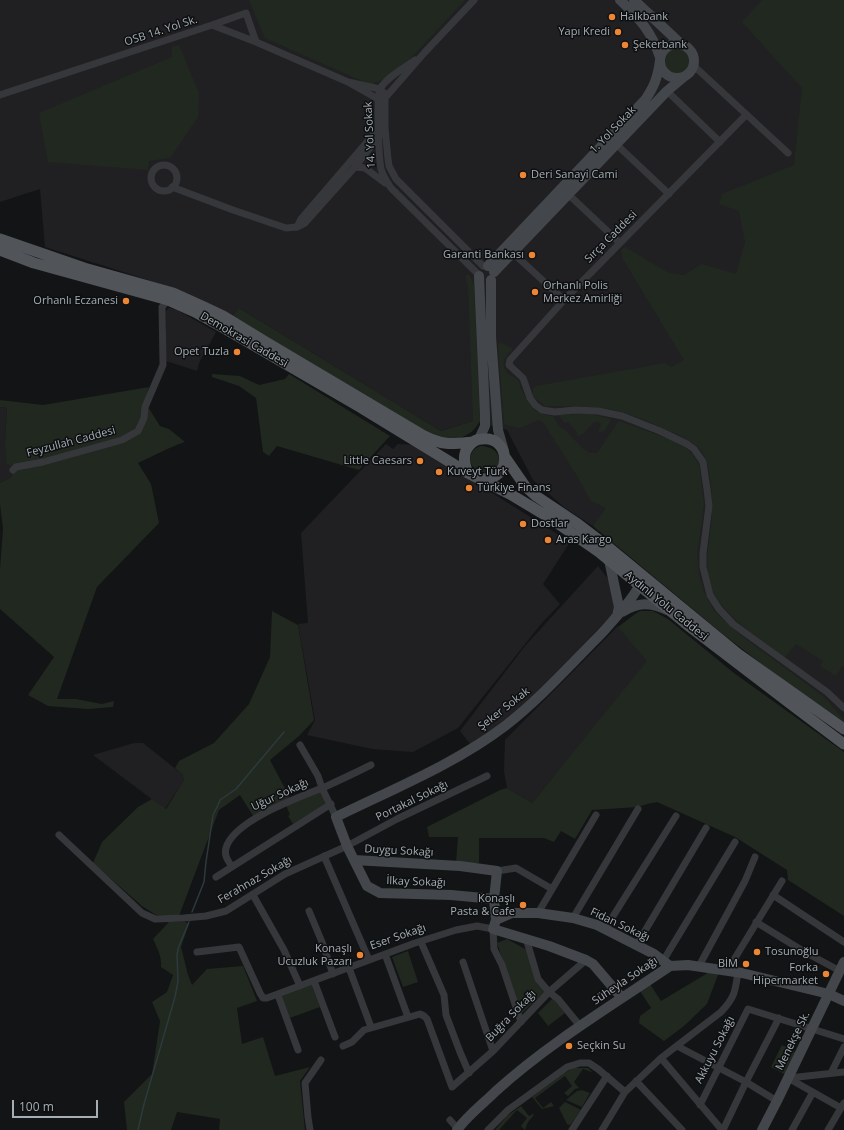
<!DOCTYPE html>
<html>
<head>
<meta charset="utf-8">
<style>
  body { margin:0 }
  #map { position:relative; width:844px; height:1130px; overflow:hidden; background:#131415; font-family:"Open Sans",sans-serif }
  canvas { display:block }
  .scale { position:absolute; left:12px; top:1100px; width:86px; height:18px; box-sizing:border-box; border:2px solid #a5aeb5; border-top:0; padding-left:5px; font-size:12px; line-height:14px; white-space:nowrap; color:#a5aeb5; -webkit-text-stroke:3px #0e0f10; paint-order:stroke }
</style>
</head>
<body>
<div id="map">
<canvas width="844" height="1130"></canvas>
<div class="scale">100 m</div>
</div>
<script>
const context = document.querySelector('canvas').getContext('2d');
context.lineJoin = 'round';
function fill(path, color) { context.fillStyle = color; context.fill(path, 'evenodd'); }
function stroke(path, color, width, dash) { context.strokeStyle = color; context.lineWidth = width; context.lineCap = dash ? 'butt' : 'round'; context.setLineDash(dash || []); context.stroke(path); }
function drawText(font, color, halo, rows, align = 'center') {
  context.font = font + ' "Open Sans",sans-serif'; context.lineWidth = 3; context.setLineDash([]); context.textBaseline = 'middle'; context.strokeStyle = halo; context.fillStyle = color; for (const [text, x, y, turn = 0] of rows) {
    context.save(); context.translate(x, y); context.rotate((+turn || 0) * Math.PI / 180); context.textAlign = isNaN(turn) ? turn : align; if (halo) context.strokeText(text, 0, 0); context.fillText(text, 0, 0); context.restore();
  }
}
fill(new Path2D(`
  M0 0H844V722L659 581 593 526 565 508 533 480 507 430 473 421 441 431 239 308 232 316 170 287 45 247 40 189 0 202Z
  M169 308 177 310 216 332 199 363 197 371 166 361V311Z
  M0 407 7 408 5 442 15 466 11 477 0 483Z
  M386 444 393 449 398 444 416 445 570 542 543 584 560 604 541 624 458 728 413 752 372 749 307 735 315 720 298 624 308 623 301 533Z
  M598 566 609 580 616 610 528 703 471 745 460 731 525 646Z
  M618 626 648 661 532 803 507 788 504 771 505 740Z
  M134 743H143L182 774 184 780 182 783 165 809 93 755Z`), '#202022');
fill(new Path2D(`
  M249 0H465L397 73 371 85 265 38Z
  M762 0H844V667L842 666 836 676 820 666 823 661 796 644 784 658C762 640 726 617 713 592 701 566 711 540 712 514 713 500 711 466 703 454 696 442 681 436 669 431 650 422 630 413 609 409 588 406 566 406 545 406L533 396V389L536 386 665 363 671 367 684 360 623 259 621 250 625 247 669 273 684 275 702 264 736 274 745 242 739 211 719 204 722 194 794 165 802 88 742 22Z
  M179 45 199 93 198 117 170 158 149 161 148 170 48 162 39 113 172 57V47Z
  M665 61a12 12 0 1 1 24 0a12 12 0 1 1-24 0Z
  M469 274 474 285 480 420C477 429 468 436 459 438 453 440 445 439 439 439L232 316 239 308 441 431 473 421 468 286 465 276Z
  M502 343 513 349C505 357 499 363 508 373 510 376 516 377 518 380 520 382 520 387 521 389 530 406 533 414 553 416L559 426 567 432 581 447 590 453H597L619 421 669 439 686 448 693 455 699 464 704 504 697 555 699 575 704 592 714 611 739 634 824 697 844 720V722L784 681 724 635 593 526 606 508 590 500 579 479 543 422 539 420 520 428 504 424 498 344Z
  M212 374 240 376 259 385 285 379 289 374 390 436 359 470 277 446 269 456 263 452 256 398 239 386 212 377Z
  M149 387 145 402 160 426 169 429 185 442C169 447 154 456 138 463L151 484 159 523 97 587 57 699H76L102 704 114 701 113 707 88 709 48 706 28 695 54 657 0 609V569L3 529 0 504V483L11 477 15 466 7 464 5 442 7 408 0 407V400L43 405Z
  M581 414H592L610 419V422L604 431 599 432V430L601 424 599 422H594L584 433 578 436C577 430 572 426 568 422L564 423 559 415Z
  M480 446C509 446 502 481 480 471 476 469 472 468 471 463 468 455 473 449 480 446Z
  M272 611 298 625 314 720 299 736 270 760 290 798 255 819 240 795 219 810 179 916 156 915 142 906 93 863 102 842 138 807 152 799 166 809 184 780 182 774 175 768 179 761 214 743 249 704 270 657Z
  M640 611H653L668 619 734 673 844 752V916L788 880 787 870 735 837 657 802 647 804 638 807 592 810 575 839 561 831 554 842 544 838H479V863H456L458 837H429L427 827 500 790 507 788 532 803 647 661 618 627 635 614Z
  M320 791 327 803 293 824 288 816 290 815 286 805Z
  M169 922H185L189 924 181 947 188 975 192 985 207 969 243 966 257 1001 237 1008 242 1044 263 1037 275 1076 310 1067 300 1081 305 1130H219L220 1119 177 1112 171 1130H127L124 1102 152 1074 160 1021 152 1002 167 992 173 975 161 967C162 956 157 948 153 939Z
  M507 939 527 950 545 992 521 1014 497 943Z
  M408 951 418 982 403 987 392 957Z
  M711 971 719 972 707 1004 684 1026 664 1041 639 1023 640 1016 651 1008 640 991 650 984 661 1001Z
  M312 985 320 1007 290 1018 282 996Z
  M553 998 565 1013 548 1026 538 1013Z
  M782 1045 797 1053 786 1075 771 1067Z
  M573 1068H588L592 1072H591L583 1069 574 1082 579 1088 575 1089 568 1096 564 1093 572 1086 565 1076 535 1098 543 1108 551 1102 554 1106 542 1109 532 1097 563 1074Z
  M582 1090 590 1093 582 1107 566 1100 577 1091Z
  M565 1102 581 1110 571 1124 569 1125 567 1124 559 1108Z
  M521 1106 529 1116 533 1114 534 1115 528 1122 525 1130 521 1126 527 1118 517 1110 499 1130H495L507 1116Z`), '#202820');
stroke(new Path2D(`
  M192 912 204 882 206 862 213 815 218 805 220 800 236 789 284 732
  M138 1130 144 1104 175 997 178 981 177 954 179 946 189 922`), '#2d393d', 1.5);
stroke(new Path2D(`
  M474 0 425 52 385 98V128L388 159 389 166 396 179 483 266
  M212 25 246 13 256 42
  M415 60C405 67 386 78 380 89 376 98 379 158 381 169 383 176 387 182 391 188L478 274
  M693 65 788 153
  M667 91 720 142
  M0 95 212 25 256 42 348 82 378 99 385 98 384 93 380 89 348 82
  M746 115 564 300 510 360 509 365 523 378 530 398 535 405 542 410 555 412 575 410 598 411 622 416 660 431 687 444 694 449 703 462 707 489 709 506 703 553V567L710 595 719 609 733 624 827 692 844 708
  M616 144 669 194
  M151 178a13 13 0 1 1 26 0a13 13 0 1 1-26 0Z
  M355 167 365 168 385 183
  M172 187 233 210 286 228 297 227 305 223 355 167 385 128 382 127 379 128 301 219 297 227
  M568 194 620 243
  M513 253 564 300
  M13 470 16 467 43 462 122 440 138 431 144 418 145 407 163 365 162 307 168 300
  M300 745 318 776 322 788 336 817
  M59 835 142 913 155 919 184 918 206 916 226 911 285 874 347 846 397 819 487 776
  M324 856 369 960
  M232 867C227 859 223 854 227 845 239 818 301 797 327 786 342 779 357 772 371 765
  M497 871 516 868 552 889
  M216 877 331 804
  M253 895 284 950 300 986
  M773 895 844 942
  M309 911 322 942 333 974
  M538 913 596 815
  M573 918 638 809
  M756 922 803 951 840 971
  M605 929 676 816
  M526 938 538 979 549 992 558 999 580 1026
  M421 942 444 995 446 1015 460 1052 469 1073
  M636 946 706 828
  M197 952 239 947 260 993 263 998H267L415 943 456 930 477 926 493 929 494 949 502 965 521 1022
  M385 954 408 1017
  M663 961 735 842
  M463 962 493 1051
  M699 966 745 881 755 857
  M349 968 371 1027
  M727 971 782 881
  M314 981 335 1037
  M278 995 298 1050
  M343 1046 352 1042 364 1030 420 1014 424 1016 427 1019 452 1087 493 1051 549 992 586 960
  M677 1046 746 1082 777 1101
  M661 1058 722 1130
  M831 1073 844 1047
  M788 1078 841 1108
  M789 1078 844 1072
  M636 1081 682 1130
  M700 1105 748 1009 844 1039
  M450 1120 458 1129
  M310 1130 308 1117 305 1083 321 1060
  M488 1130 508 1110 567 1067 580 1063H589L598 1069 625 1092
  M572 1130 607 1076
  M602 1130 625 1092 661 1058 721 1012C735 997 735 992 738 972
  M723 1130 746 1082 779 1018
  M792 1130 813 1092
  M828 1130 844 1103`), '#35373a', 7);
stroke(new Path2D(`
  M620 0C640 19 651 31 660 57
  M634 0 682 45
  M660 61a17 17 0 1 1 34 0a17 17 0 1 1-34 0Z
  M488 266 645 100C654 87 658 77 660 60
  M494 272 667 91 685 76
  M479 276 485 415V426L479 439
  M491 280V337L498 430 504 451
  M609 560 619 607 617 616
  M622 612C638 602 650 602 667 610
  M354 860 460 866 497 871 494 899 496 920 493 929 549 946 586 960 593 964 622 998
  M494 899 451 895 380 893 367 886 347 846 336 817C393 789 455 764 505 726 540 699 570 665 601 634 610 624 642 590 641 578
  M496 920 512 913H538L573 918 597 925 654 954 670 966
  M457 1130C468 1115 483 1104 496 1091 549 1043 611 1006 670 966L688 965 742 973 829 994 844 1001
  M762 1130 777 1101 844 962`), '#43464a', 10);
stroke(new Path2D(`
  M0 239 84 268 173 293 204 307 223 316 264 341 424 436C444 446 452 444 473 442
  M0 250 34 263 168 300 195 312 222 327 360 407 468 473 510 494 550 518 599 552 690 627 792 705 844 744
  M505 457 525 486 536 496 578 524 608 547 738 654 844 729
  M468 473C464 464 462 454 469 446 472 442 477 439 482 439 510 435 515 481 480 479`), '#515459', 11);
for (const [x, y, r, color] of [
  [612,17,4,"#ec8634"],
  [618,32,4,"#ec8634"],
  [625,45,4,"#ec8634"],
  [523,175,4,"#ec8634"],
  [532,255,4,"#ec8634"],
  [535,292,4,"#ec8634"],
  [126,301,4,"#ec8634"],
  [237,352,4,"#ec8634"],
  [420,461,4,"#ec8634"],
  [439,472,4,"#ec8634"],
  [469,488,4,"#ec8634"],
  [523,524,4,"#ec8634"],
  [548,540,4,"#ec8634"],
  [523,905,4,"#ec8634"],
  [757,952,4,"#ec8634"],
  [360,955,4,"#ec8634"],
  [746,964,4,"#ec8634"],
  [826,974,4,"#ec8634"],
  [569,1046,4,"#ec8634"]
]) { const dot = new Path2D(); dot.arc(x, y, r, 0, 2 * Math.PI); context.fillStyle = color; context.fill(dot); stroke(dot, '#0e0f10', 1.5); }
drawText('11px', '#a5aeb5', '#0e0f10', [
  ["Halkbank",620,17],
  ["Yapı Kredi",610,32,"right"],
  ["Şekerbank",633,45],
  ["Deri Sanayi Cami",531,175],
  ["Garanti Bankası",524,255,"right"],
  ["Orhanlı Polis",543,286],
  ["Merkez Amirliği",543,299],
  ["Orhanlı Eczanesi",118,301,"right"],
  ["Opet Tuzla",229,352,"right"],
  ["Little Caesars",412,461,"right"],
  ["Kuveyt Türk",447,472],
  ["Türkiye Finans",477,488],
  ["Dostlar",531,524],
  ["Aras Kargo",556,540],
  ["Konaşlı",515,899,"right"],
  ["Pasta & Cafe",515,912,"right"],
  ["Konaşlı",352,949,"right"],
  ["Ucuzluk Pazarı",352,962,"right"],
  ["Tosunoğlu",765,952],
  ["BİM",738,964,"right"],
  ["Forka",818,968,"right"],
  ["Hipermarket",818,981,"right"],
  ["Seçkin Su",577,1046]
], 'left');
drawText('11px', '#a5aeb5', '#0e0f10', [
  ["OSB 14. Yol Sk.",161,31,-18],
  ["1. Yol Sokak",613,130,-46],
  ["14. Yol Sokak",370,135,-93],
  ["Sırça Caddesi",611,237,-45],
  ["Demokrasi Caddesi",244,340,30],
  ["Feyzullah Caddesi",71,442,-15],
  ["Aydınlı Yolu Caddesi",666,606,39],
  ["Şeker Sokak",504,709,-38],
  ["Uğur Sokağı",280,795,-25],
  ["Portakal Sokağı",412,801,-26],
  ["Duygu Sokağı",399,851,3],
  ["Ferahnaz Sokağı",255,880,-30],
  ["İlkay Sokağı",416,882,2],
  ["Fidan Sokağı",620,925,25],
  ["Eser Sokağı",398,937,-19],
  ["Süheyla Sokağı",625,981,-34],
  ["Buğra Sokağı",511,1016,-46],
  ["Menekşe Sk.",793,1041,-64],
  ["Akkuyu Sokağı",715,1050,-63]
]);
</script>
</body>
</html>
